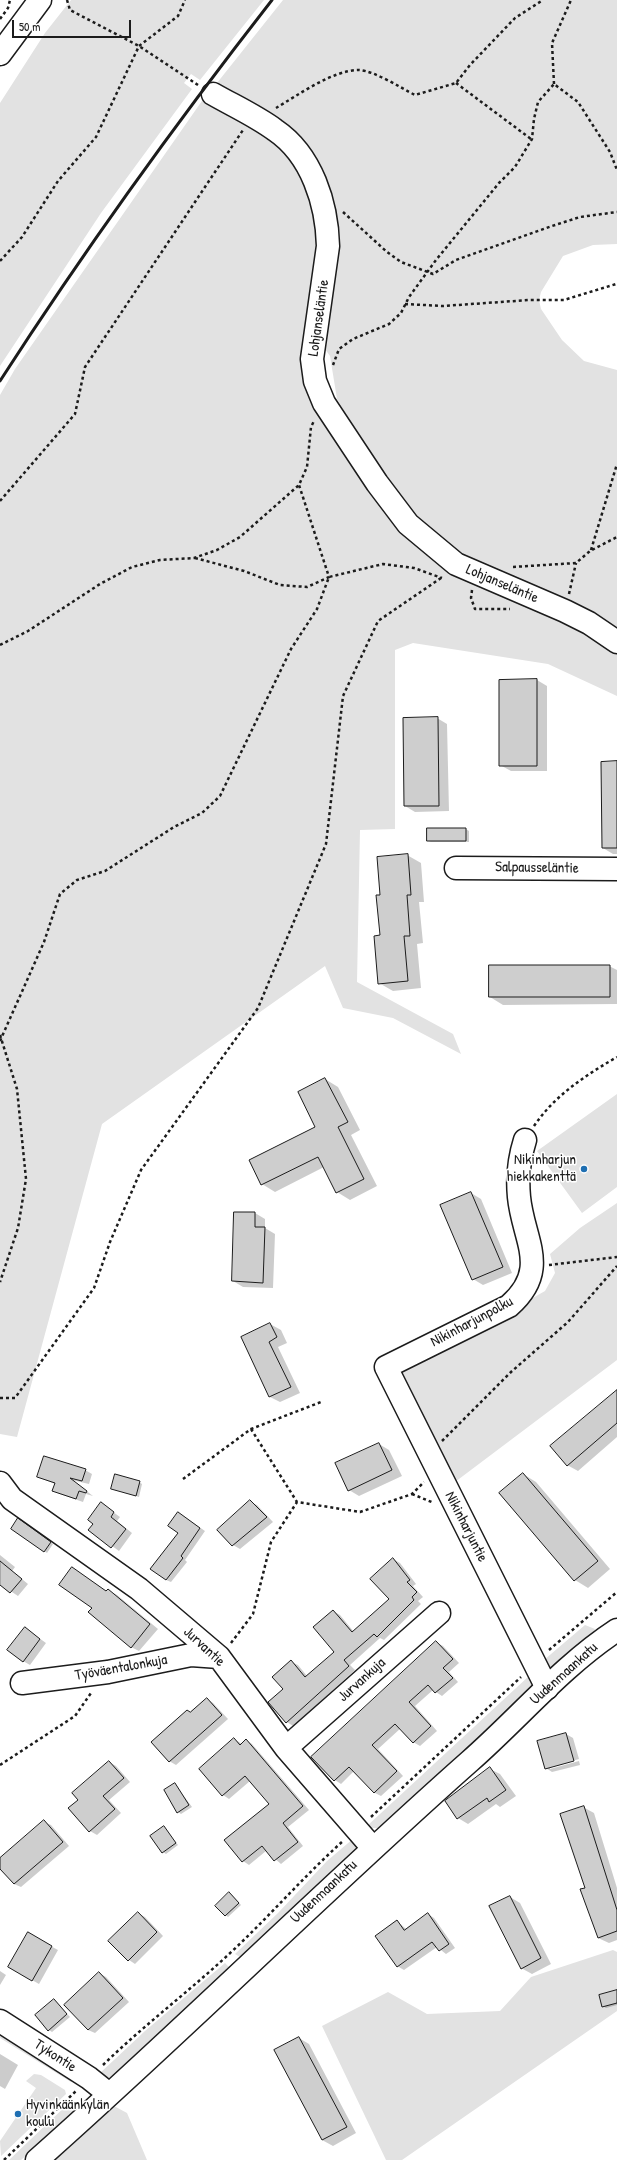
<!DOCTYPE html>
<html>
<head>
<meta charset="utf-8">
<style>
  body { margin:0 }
  #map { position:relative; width:617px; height:2160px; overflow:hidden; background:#fff; font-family:"Patrick Hand",sans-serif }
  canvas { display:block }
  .scale { position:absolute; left:12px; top:20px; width:119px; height:18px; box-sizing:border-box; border:2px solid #1c1c1c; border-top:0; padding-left:5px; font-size:12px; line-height:14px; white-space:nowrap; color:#1c1c1c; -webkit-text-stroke:3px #fff; paint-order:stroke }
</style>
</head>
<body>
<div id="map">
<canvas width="617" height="2160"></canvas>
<div class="scale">50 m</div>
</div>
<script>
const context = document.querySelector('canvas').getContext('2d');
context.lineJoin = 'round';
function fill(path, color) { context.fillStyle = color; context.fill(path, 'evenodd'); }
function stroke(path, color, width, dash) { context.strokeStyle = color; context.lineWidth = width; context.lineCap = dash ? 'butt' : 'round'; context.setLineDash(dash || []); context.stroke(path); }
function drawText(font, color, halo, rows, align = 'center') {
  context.font = font + ' "Patrick Hand",sans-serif'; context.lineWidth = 3; context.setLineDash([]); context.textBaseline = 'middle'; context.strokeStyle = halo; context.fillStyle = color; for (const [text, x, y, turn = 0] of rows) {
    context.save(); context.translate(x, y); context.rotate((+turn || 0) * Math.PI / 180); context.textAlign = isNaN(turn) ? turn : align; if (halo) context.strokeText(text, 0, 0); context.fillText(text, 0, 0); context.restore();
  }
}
fill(new Path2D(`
  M71 0H264L200 80 191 74 184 83 192 89 101 213 0 366V103L45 33Z
  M283 0H617V244L593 245 563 256 541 292 539 300 541 309 562 340 584 361 617 370V633L457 557 402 508 337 399 330 356 320 342 317 172 213 88Z
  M204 98 255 124 299 166 319 226 307 360 430 554 484 589 547 612 610 647 617 653V696L548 664 413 643 395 650V829L360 830 357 982 453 1034 461 1054 393 1018 343 1008 325 966 102 1124 17 1437 0 1434V395L15 369Z
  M617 1094V1187L582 1213 537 1151Z
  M617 1203V1360L451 1485 399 1374 545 1291 555 1273 550 1254 580 1228Z
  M585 1625 595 1629 584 1644 549 1669 544 1660Z
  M529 1676 531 1678 532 1689 378 1828H372L367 1826Z
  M354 1838 357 1848 240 1957 235 1954 278 1913 327 1861Z
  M613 1950 617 1952V2011L402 2160H386L322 2026 388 1992 427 2014 500 2011 531 1977Z
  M225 1963 230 1968 114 2076 106 2078 99 2074 145 2031Z
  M0 2027 75 2078 71 2082 0 2038Z
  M34 2074 41 2075 65 2090 66 2094 1 2156 0 2141 36 2088 26 2081Z
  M71 2101 75 2104 74 2113 21 2160H9Z
  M114 2106 127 2113 147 2160H54Z`), '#e2e2e2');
fill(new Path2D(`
  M537 680 547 686V771H511L500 765Z
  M437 718 447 724 449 811 415 812 405 806Z
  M617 762V854H613L603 848Z
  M466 829 469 831V842H431L428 841Z
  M407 855 421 863 424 902H419L423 943 417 944 421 988 393 991 379 983 381 896Z
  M609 966 617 970V1004L503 1005 490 997Z
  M325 1079 338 1087 360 1130 351 1135 377 1186 350 1200 337 1192 324 1167 275 1192 262 1184 317 1127Z
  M471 1193 481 1199 512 1273 483 1285 473 1279Z
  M255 1213 265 1219V1228L275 1234 273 1288 243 1287 233 1281Z
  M270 1324 281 1330 287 1343 278 1347 300 1393 280 1402 270 1397 242 1338Z
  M617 1391V1437L578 1471 567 1465Z
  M379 1444 389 1450 402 1476 359 1496 349 1490Z
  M85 1470 92 1474 89 1484 72 1480 93 1496 86 1494 83 1502 60 1494 53 1490 55 1484 38 1477Z
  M523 1474 536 1482 610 1569 588 1588 575 1580Z
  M139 1482 142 1484 139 1497 113 1489Z
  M250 1502 257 1505 273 1522 240 1549 233 1545 218 1530Z
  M102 1504 120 1517 117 1521 132 1533 119 1551 90 1530 94 1524Z
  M183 1516 205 1531 185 1560 187 1562 171 1582 166 1580Z
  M21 1522 53 1544 47 1553 44 1551Z
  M0 1555 15 1567 12 1571 28 1584 18 1596 0 1584Z
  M393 1559 400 1563 416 1584 413 1586 423 1597 418 1601 421 1604 384 1640 380 1638 350 1665 355 1670 293 1726 287 1722 284 1689 291 1662 298 1665 307 1676 335 1652 333 1611 340 1615 354 1632 390 1599Z
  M72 1568 107 1592 108 1590 117 1595 158 1629 139 1651 131 1647 93 1608Z
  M25 1628 46 1643 30 1665 23 1661Z
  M436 1642 443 1646 459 1663 449 1672 458 1682 442 1696 433 1690 415 1706 437 1731 420 1746 413 1742 401 1728 378 1749 403 1776 381 1796 375 1793 354 1771 341 1784 335 1780Z
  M207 1699 213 1703 228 1719 176 1765 169 1761 191 1713Z
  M566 1734 573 1738 579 1759 550 1767V1769L579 1761 580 1765 552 1772 546 1768Z
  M234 1739 242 1744 246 1740 252 1744 309 1810 288 1827 303 1846 281 1864 266 1851 249 1865 243 1861 270 1804 250 1781 229 1799 223 1795Z
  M109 1762 116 1766 130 1782 109 1800 121 1813 97 1835 90 1831 79 1800Z
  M490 1769 500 1774 516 1796 500 1807 496 1804 468 1824 458 1818Z
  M175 1784 192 1807 181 1814 178 1812Z
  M583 1807 594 1813 617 1888V1940L609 1943 598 1938 586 1888Z
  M44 1822 51 1825 69 1846 21 1887 14 1884 0 1867V1860Z
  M164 1828 178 1845 166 1854 163 1852Z
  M232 1895 241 1905 228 1917 216 1906Z
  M510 1897 520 1903 551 1964 532 1974 521 1968Z
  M138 1913 145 1917 163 1936 135 1964 129 1960Z
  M428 1914 434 1918 455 1948 446 1954 437 1947 404 1970 397 1966V1921L406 1929Z
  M28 1934 58 1950 39 1984 9 1967Z
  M0 1971 6 1975 0 1985Z
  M99 1973 106 1977 129 2002 95 2033 88 2030Z
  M617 1992V2005L606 2008 603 2006Z
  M54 2000 70 2017 52 2032 49 2030Z
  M299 2038 309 2044 356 2133 333 2146 322 2140Z
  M0 2054 18 2065 5 2089 0 2086Z`), '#0003');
const building = new Path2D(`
  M537 679V766H499V680Z
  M438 717 439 806H404L403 718Z
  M617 761V848H602L601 762Z
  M427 828H466V841H427Z
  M408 854 411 895H407L410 936H404L408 981 378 984 374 936 380 935 376 895H380L377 857Z
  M489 965H610V997H489Z
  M325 1078 348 1122 338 1127 364 1179 336 1193 318 1157 261 1185 249 1160 315 1127 298 1092Z
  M471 1192 503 1267 472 1280 440 1205Z
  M234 1212H255V1227H265L263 1283 232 1281Z
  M270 1323 277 1337 269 1342 291 1387 269 1397 241 1337Z
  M617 1390V1423L567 1466 550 1446Z
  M379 1443 392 1470 348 1491 335 1463Z
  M44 1456 86 1469 82 1481 70 1478 87 1491 86 1493 79 1491 76 1499 52 1491 55 1483 37 1477Z
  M523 1473 598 1561 574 1581 499 1493Z
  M115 1474 140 1481 136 1496 111 1489Z
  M250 1500 267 1517 232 1546 217 1530Z
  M101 1502 114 1512 111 1517 126 1529 111 1548 88 1530 93 1524 88 1520Z
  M178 1512 200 1528 181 1556 183 1558 166 1580 150 1569 178 1533 168 1526Z
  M18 1518 51 1542 44 1552 11 1529Z
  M393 1558 410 1580 407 1582 417 1592 412 1597 414 1600 377 1637 374 1634 344 1660 349 1666 286 1723 268 1702 283 1689 272 1677 291 1660 305 1677 334 1652 313 1627 333 1610 352 1632 389 1599 370 1579Z
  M0 1561 22 1579 10 1593 0 1585Z
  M72 1567 106 1591 108 1589 150 1624 131 1648 88 1612 92 1608 59 1585Z
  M25 1627 40 1639 23 1662 7 1650Z
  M436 1641 453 1659 443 1668 453 1678 435 1693 428 1685 409 1702 431 1726 413 1743 395 1724 372 1745 397 1771 374 1793 349 1767 334 1781 311 1757Z
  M207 1698 222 1715 169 1762 151 1742 187 1710 190 1712Z
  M566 1733 574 1761 545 1769 537 1741Z
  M234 1738 240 1745 246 1739 303 1806 283 1823 298 1842 274 1861 262 1846 242 1862 224 1840 269 1804 245 1776 222 1796 199 1769Z
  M109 1761 124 1778 103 1796 115 1809 89 1832 68 1808 78 1800 72 1793Z
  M490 1767 506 1790 489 1802 487 1798 457 1819 445 1801Z
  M175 1783 189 1805 177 1813 164 1790Z
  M584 1806 617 1910V1931L598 1938 580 1889 585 1888 560 1814Z
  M44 1820 63 1842 14 1884 0 1869V1858Z
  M164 1826 176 1843 162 1853 150 1836Z
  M229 1892 239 1903 225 1916 215 1906Z
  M510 1896 541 1958 521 1969 489 1906Z
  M138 1912 157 1932 128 1961 108 1941Z
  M428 1913 449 1944 439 1951 432 1942 397 1967 375 1936 397 1920 404 1930Z
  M28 1932 52 1946 32 1981 8 1967Z
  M99 1972 123 1998 88 2030 64 2005Z
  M617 1990V2003L602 2007 599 1995Z
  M54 1999 67 2014 48 2031 35 2015Z
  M299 2037 347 2127 322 2140 274 2050Z`);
fill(building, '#cecece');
stroke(building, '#1c1c1c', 1);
const minor = new Path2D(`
  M0 54 40 0
  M213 94C234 106 256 116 275 130 312 155 327 204 328 246L312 359 315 381 324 403 377 483 408 524 456 564 565 611 589 623 617 642
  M456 868 617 869
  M525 1140C519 1159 517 1177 519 1197 523 1240 551 1269 509 1306L386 1367 547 1688
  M0 1483 12 1499 139 1589 219 1657 286 1748 372 1847
  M22 1683 108 1672 191 1655 219 1657
  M286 1748 439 1613
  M0 2021 89 2078 109 2094`);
const major = new Path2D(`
  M37 2160C184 2030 323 1891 470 1761 519 1718 562 1666 617 1630`);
stroke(minor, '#1c1c1c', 25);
stroke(major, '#1c1c1c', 25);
stroke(new Path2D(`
  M67 0 70 10 139 46 198 85
  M0 19 8 8 10 0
  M456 83 531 139
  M554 84 552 43 571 0
  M276 108C298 95 333 70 359 70 375 71 401 88 415 95L456 83 470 65 515 18 543 0
  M343 212 387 252 401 262 433 274 456 260 552 226 580 217 617 212
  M0 261 22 237 58 181 96 137 139 46 178 16 185 0
  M405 304 443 306 529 300H564L616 284
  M333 365 339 349 353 339 389 324 401 313 409 297 436 260 499 183 515 167 532 139 534 119 538 102 554 84 578 102 610 152 617 170
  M0 501 75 414 85 367 243 130
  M591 550 617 464
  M195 558 244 571 280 585 307 587 329 577 299 485
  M513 567 576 563 590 551 617 537
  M472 590 471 598 475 609H510
  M569 594 576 563
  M0 645 28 631 100 584 132 567 160 560 194 558 217 550 240 537 299 485 307 467 311 427 314 421
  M0 1035 17 1089 26 1179 18 1228 0 1282
  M0 1041 44 942 60 894 77 880 105 871 174 827 202 813 220 796 291 649 317 609 329 577 383 564 414 568 442 578
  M534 1126C555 1095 586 1075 617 1057
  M549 1265 617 1257
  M0 1398H15L94 1288 110 1242 141 1170 258 1008 326 844 343 696 378 621 441 578
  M251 1429 297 1502 360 1512 412 1494 424 1482
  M442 1441 511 1372 568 1322 617 1266
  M183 1479 251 1429 321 1402
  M412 1494 434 1503
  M231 1643 253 1614 271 1542 297 1502
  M549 1650 617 1592
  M0 1765 75 1716 91 1693
  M371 1817 521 1677
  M103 2065C143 2026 187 1993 228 1955 268 1918 303 1877 343 1841
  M4 2160 76 2091`), '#1c1c1c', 2.5, [3, 3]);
stroke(minor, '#fff', 22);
stroke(major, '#fff', 22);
stroke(new Path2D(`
  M0 381C85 249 176 123 272 0`), '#1c1c1c', 3);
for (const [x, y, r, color] of [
  [584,1169,4,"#1f6fb2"],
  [18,2114,4,"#1f6fb2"]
]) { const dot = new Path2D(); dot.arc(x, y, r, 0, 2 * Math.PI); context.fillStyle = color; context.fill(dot); stroke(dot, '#fff', 1.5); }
drawText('15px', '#1c1c1c', '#fff', [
  ["Lohjanseläntie",319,318,-82],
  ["Lohjanseläntie",502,584,23],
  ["Salpausseläntie",537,868,1],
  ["Nikinharjunpolku",472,1322,-28],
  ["Nikinharjuntie",466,1527,63],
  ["Jurvantie",204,1647,43],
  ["Työväentalonkuja",121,1668,-10],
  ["Uudenmaankatu",564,1674,-42],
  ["Jurvankuja",362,1680,-42],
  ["Uudenmaankatu",324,1892,-43],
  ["Tykontie",55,2056,33]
]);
drawText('15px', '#1c1c1c', '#fff', [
  ["Nikinharjun",576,1160],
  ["hiekkakenttä",576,1177],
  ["Hyvinkäänkylän",26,2105,"left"],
  ["koulu",26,2122,"left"]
], 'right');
</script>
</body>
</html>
